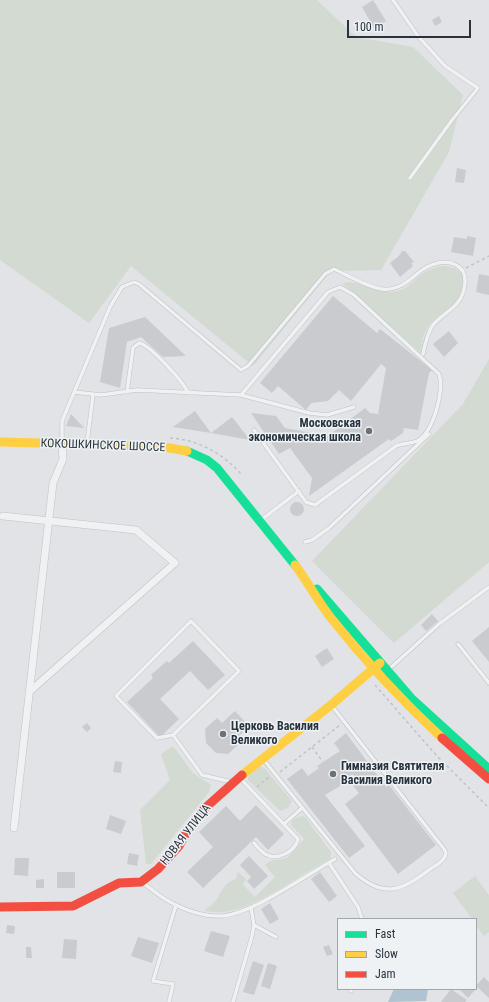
<!DOCTYPE html>
<html>
<head>
<meta charset="utf-8">
<style>
  body { margin:0 }
  #map { position:relative; width:489px; height:1002px; overflow:hidden; background:#e1e3e6; font-family:"Roboto Condensed",sans-serif }
  canvas { display:block }
  .legend { position:absolute; left:337px; top:918px; width:140px; height:72px; box-sizing:border-box; background:#eef2f5; border:1px solid #9fa6ac; margin:0; padding:5px 7px; list-style:none; font-size:12px; color:#28333e }
  .legend li { display:flex; align-items:center; gap:8px; height:20px }
  .legend b { width:20px; border:1px solid #9fa6ac }
  .scale { position:absolute; left:347px; top:20px; width:124px; height:18px; box-sizing:border-box; border:2px solid #28333e; border-top:0; padding-left:5px; font-size:12px; line-height:14px; white-space:nowrap; color:#28333e; -webkit-text-stroke:3px #eef2f5; paint-order:stroke }
</style>
</head>
<body>
<div id="map">
<canvas width="489" height="1002"></canvas>
<ul class="legend">
<li><b style="height:5px;background:#16e098"></b>Fast</li>
<li><b style="height:5px;background:#ffcf43"></b>Slow</li>
<li><b style="height:5px;background:#f24e42"></b>Jam</li>
</ul>
<div class="scale">100 m</div>
</div>
<script>
const context = document.querySelector('canvas').getContext('2d');
context.lineJoin = 'round';
function fill(path, color) { context.fillStyle = color; context.fill(path, 'evenodd'); }
function stroke(path, color, width, dash) { context.strokeStyle = color; context.lineWidth = width; context.lineCap = dash ? 'butt' : 'round'; context.setLineDash(dash || []); context.stroke(path); }
function drawText(font, color, halo, rows, align = 'center') {
  context.font = font + ' "Roboto Condensed",sans-serif'; context.lineWidth = 3; context.setLineDash([]); context.textBaseline = 'middle'; context.strokeStyle = halo; context.fillStyle = color; for (const [text, x, y, turn = 0] of rows) {
    context.save(); context.translate(x, y); context.rotate((+turn || 0) * Math.PI / 180); context.textAlign = isNaN(turn) ? turn : align; if (halo) context.strokeText(text, 0, 0); context.fillText(text, 0, 0); context.restore();
  }
}
fill(new Path2D(`
  M0 0H317L356 37 413 47 463 95 449 152 381 270 331 271 253 366 131 266 89 323 0 260Z
  M445 266 455 268 461 272C471 306 439 308 427 329 422 336 422 345 421 353L342 283C361 279 378 295 397 291 416 287 417 268 445 266Z
  M489 359V562L394 643 312 561 463 404Z
  M173 746 193 773 211 785 209 792 151 864H146L140 810 170 780 161 754Z
  M258 767H262L266 770 292 801 288 808 280 811 248 780V777Z
  M302 816 305 817 331 852V858C301 874 256 909 223 912 217 913 210 911 204 911 209 907 216 902 218 897 224 887 225 883 236 879L238 872 246 879 243 885 255 897 275 877 265 865 270 861 287 858 304 839 291 825V822L294 819Z
  M475 876 489 895V932L484 936 476 925V919H472L453 893Z`), '#d2dad1');
fill(new Path2D(`
  M394 989H428L426 1001 388 1002Z`), '#afc3d0');
fill(new Path2D(`
  M373 0 386 21 374 28 362 7Z
  M439 16 442 22 435 26 432 20Z
  M457 168 466 170 464 183 455 182Z
  M467 236 476 238 473 256 451 252 454 237 467 239Z
  M402 251H405L414 262 411 263 413 266 400 277 390 263 399 256Z
  M479 274 489 276V295L476 292Z
  M333 296 377 333 380 329 432 370 429 373 418 430 404 428 403 433 391 441 389 439 309 496 312 478 290 448 279 454 251 413 276 416 285 428 328 436 365 408 370 413 378 414 386 368 381 364 351 401 339 390 328 401 311 403 306 410 278 386 272 393 260 383Z
  M145 317 186 356 163 357 141 337 127 342 120 388 100 382 109 328Z
  M449 331 458 343 444 357 433 344Z
  M195 411 211 433 173 427Z
  M71 414 84 428 66 426Z
  M232 417 250 440 211 433Z
  M290 509a7 7 0 1 1 14 0a7 7 0 1 1-14 0Z
  M432 614 438 621 426 631 421 625Z
  M489 627V662L472 641Z
  M193 641 225 675 208 690 190 671 160 699 179 719 160 737 127 702 153 678 151 675 167 661 169 663Z
  M327 648 334 659 322 667 315 656Z
  M235 711 249 726 236 739 240 743 228 754 216 753 206 743 205 729 217 718 222 723Z
  M87 723 91 728 87 732 82 727Z
  M346 733 386 787 389 785 436 845 398 874 345 804 359 793 350 782 355 778 353 774 344 781 345 783 325 795 365 846 349 858 287 779 302 768 308 776 319 768 317 766 340 751 334 743Z
  M115 761 122 762 121 773 113 772Z
  M256 805 284 834 268 850 256 837 203 888 187 872 213 847 199 832 226 806 240 821Z
  M110 815 126 821 121 834 106 829Z
  M129 853 139 855 137 866 127 864Z
  M249 856 268 876 254 889 247 881 251 877 240 865Z
  M15 858H29L28 876 14 875Z
  M57 872H75V888H57Z
  M320 872 337 896 329 902 311 879Z
  M44 879V888H36V880Z
  M270 903 279 919 270 924 261 909Z
  M7 925 15 926 14 934 6 933Z
  M211 931 230 936 223 957 204 951Z
  M138 937 159 943 152 963 131 956Z
  M64 939 77 940 76 959 62 958Z
  M329 945 333 954 327 956 323 947Z
  M26 947H31L32 958H26Z
  M253 961 264 965 254 995 243 992Z
  M268 963 277 966 270 989 261 986Z
  M484 977 489 982V998L476 986Z
  M451 989 467 1000 465 1002H441Z
  M459 989H475V990L468 998Z`), '#c9cbce');
const lane = new Path2D(`
  M393 0 418 36 445 66 478 88 452 120 410 178
  M74 392 101 395 137 390 241 395 309 413 327 415 354 407
  M127 392 133 348 139 343C149 344 184 382 188 393
  M241 395 328 292 340 287 354 295 439 374C445 390 433 433 417 441 410 444 403 443 396 446L315 505 306 502 254 430
  M62 443V421L110 307 122 287 134 282 139 284 241 370 248 366 325 274 334 269C347 275 369 288 382 289 387 290 395 288 400 286 410 282 417 272 427 267 447 257 470 263 464 289 460 308 444 312 433 325 427 333 425 344 423 354
  M87 443 93 395
  M261 520 299 491
  M305 542 312 540 329 528 429 434
  M458 644 489 683
  M388 670 439 624 489 587
  M173 735 239 671 191 621 116 696 157 738 173 735 202 775 232 782
  M263 759 355 873C384 899 403 890 429 870 436 865 445 861 446 853L444 849 332 706
  M240 778 298 839C295 852 277 861 265 854 261 851 257 847 254 843
  M284 824 302 808
  M329 863 358 907 362 919
  M142 882C151 889 160 897 170 902 185 910 205 917 223 916 253 913 307 875 335 859
  M254 925 276 937
  M350 989 351 991
  M169 1002 173 984 153 981 176 905
  M233 1002 252 936 254 925 251 908`);
const street = new Path2D(`
  M3 516 136 530 175 563 29 692
  M14 828 53 483 63 459 62 444`);
stroke(lane, '#bfc1c4', 4.5);
stroke(street, '#bfc1c4', 8);
stroke(new Path2D(`
  M466 268 489 256
  M170 438C199 440 222 453 241 474
  M375 685 436 755 489 808
  M312 747 323 762
  M280 772 340 725
  M257 787 269 777`), '#bfc3c6', 1.5, [3, 3]);
stroke(lane, '#f0f1f2', 3.5);
stroke(street, '#f0f1f2', 7);
stroke(new Path2D(`
  M187 451 207 460 217 468 295 565
  M317 589 411 698 489 769`), '#16e098', 9);
stroke(new Path2D(`
  M0 442 158 446 187 451
  M295 565C308 582 318 602 331 618 365 661 402 701 442 738
  M242 775 331 705 380 663`), '#ffcf43', 9);
stroke(new Path2D(`
  M442 738 489 779
  M0 907 73 906 119 883 141 882 158 869 179 846 187 831 204 809 242 775`), '#f24e42', 9);
for (const [x, y, r, color] of [
  [369,431,4,"#697179"],
  [223,734,4,"#697179"],
  [333,774,4,"#697179"]
]) { const dot = new Path2D(); dot.arc(x, y, r, 0, 2 * Math.PI); context.fillStyle = color; context.fill(dot); stroke(dot, '#eef2f5', 1.5); }
drawText('bold 12px', '#28333e', '#eef2f5', [
  ["Московская",361,424,"right"],
  ["экономическая школа",361,438,"right"],
  ["Церковь Василия",231,727],
  ["Великого",231,741],
  ["Гимназия Святителя",341,767],
  ["Василия Великого",341,781]
], 'left');
drawText('12px', '#28333e', '#eef2f5', [
  ["КОКОШКИНСКОЕ ШОССЕ",103,446,2],
  ["НОВАЯ УЛИЦА",186,835,-52]
]);
</script>
</body>
</html>
